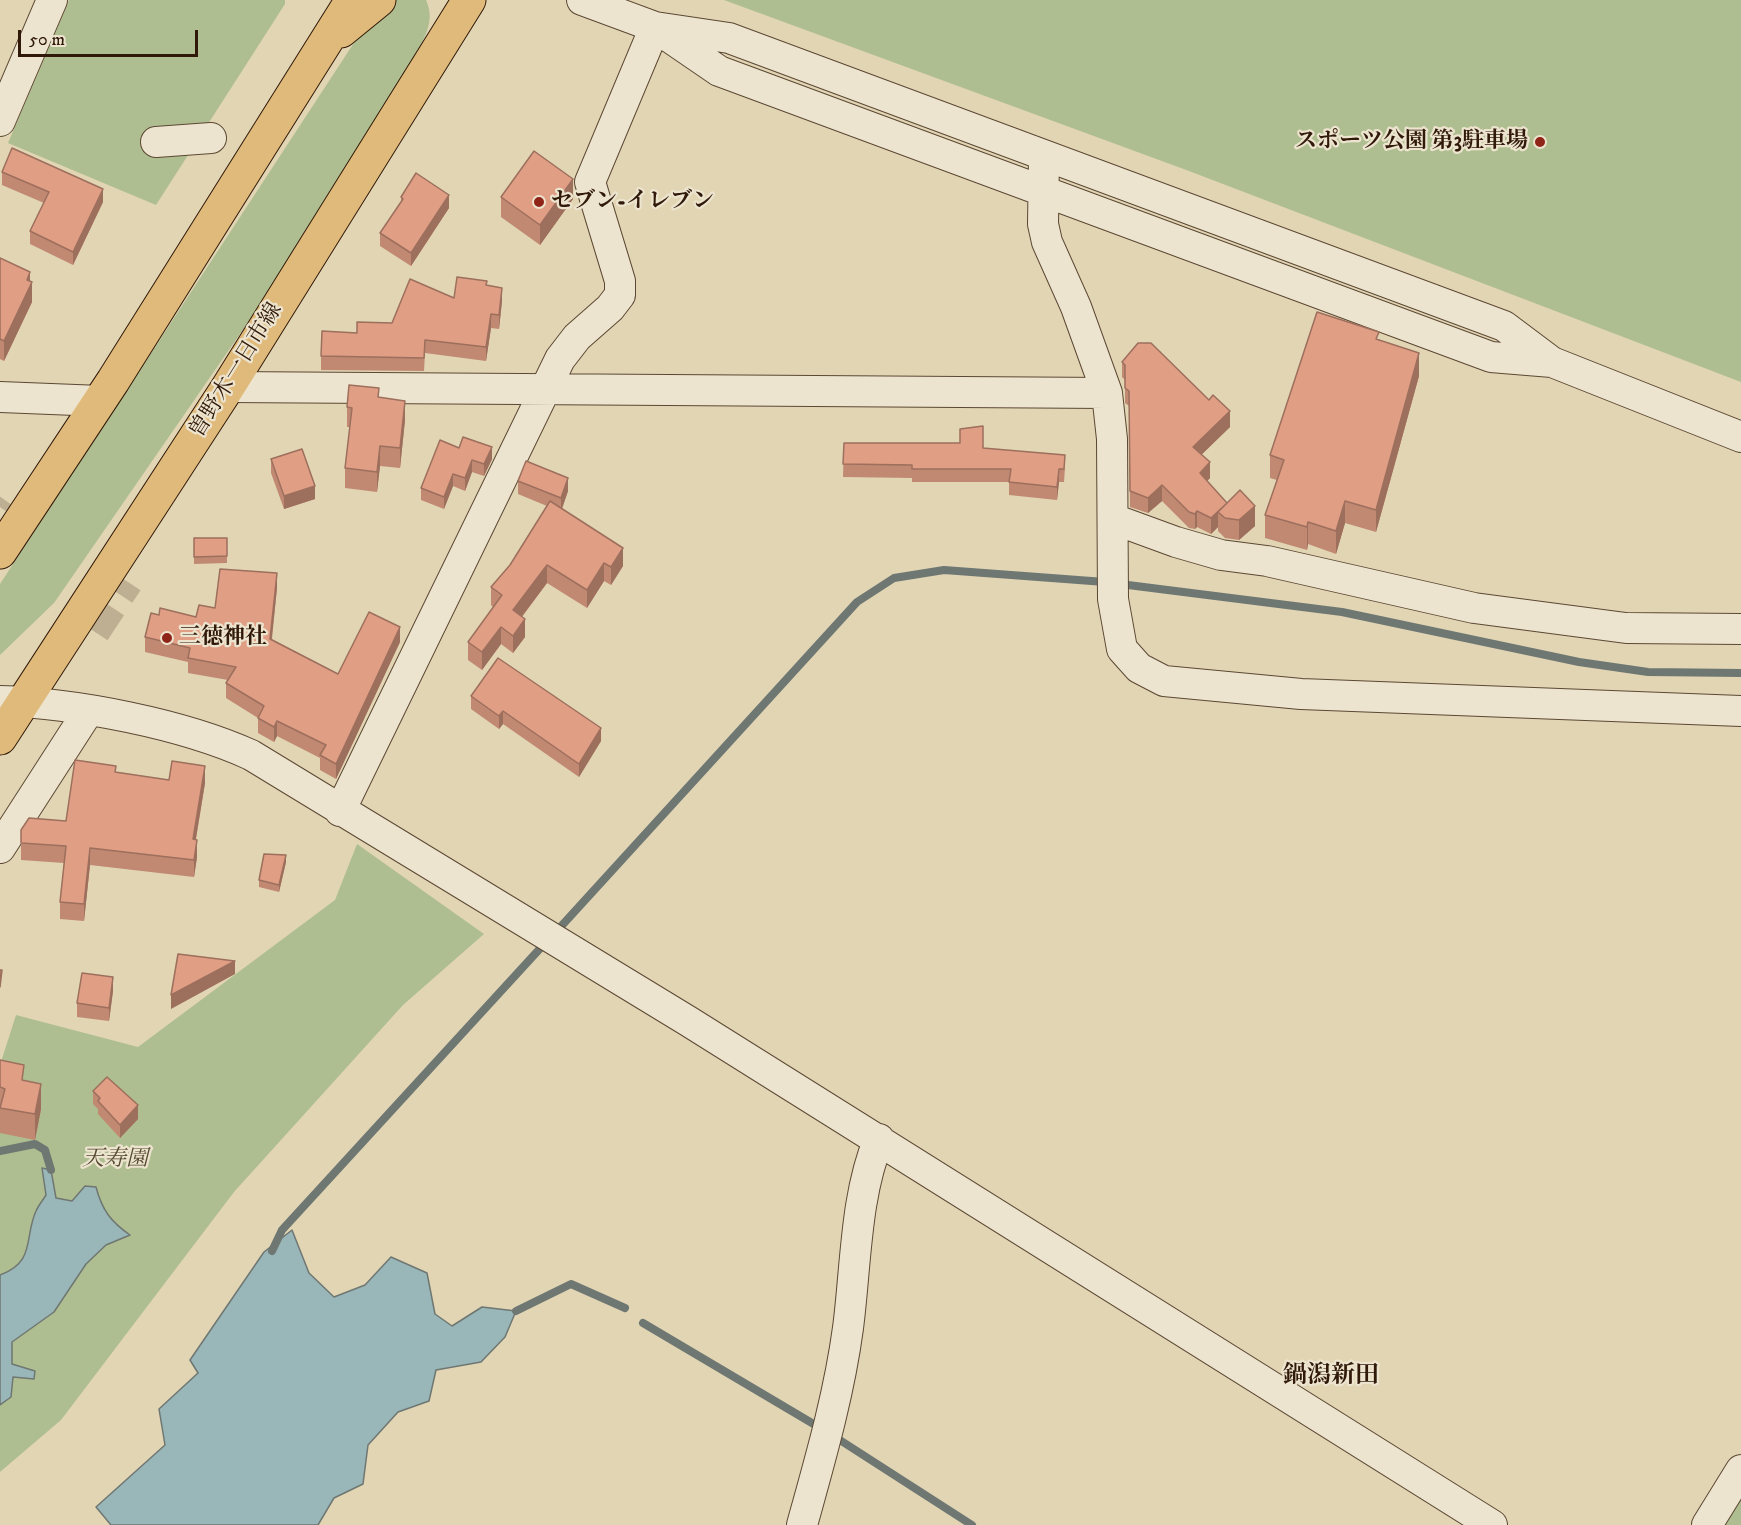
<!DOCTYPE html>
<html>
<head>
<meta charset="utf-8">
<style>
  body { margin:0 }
  #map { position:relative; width:1741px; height:1525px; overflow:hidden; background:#e1d5b4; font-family:"IM FELL DW Pica",serif }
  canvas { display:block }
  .scale { position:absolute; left:18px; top:30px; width:180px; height:27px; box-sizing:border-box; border:3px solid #301909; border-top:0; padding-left:8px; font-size:18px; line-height:21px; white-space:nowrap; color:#301909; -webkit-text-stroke:4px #ece4ce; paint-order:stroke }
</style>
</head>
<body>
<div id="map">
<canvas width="1741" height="1525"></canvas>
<div class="scale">50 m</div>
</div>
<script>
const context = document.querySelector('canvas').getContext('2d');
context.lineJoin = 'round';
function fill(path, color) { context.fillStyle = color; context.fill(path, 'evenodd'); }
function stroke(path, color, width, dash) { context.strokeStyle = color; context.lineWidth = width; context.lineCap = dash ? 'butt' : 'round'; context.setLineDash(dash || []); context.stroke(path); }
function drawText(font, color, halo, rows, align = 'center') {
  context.font = font + ' "IM FELL DW Pica","Noto Serif JP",serif'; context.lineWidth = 4.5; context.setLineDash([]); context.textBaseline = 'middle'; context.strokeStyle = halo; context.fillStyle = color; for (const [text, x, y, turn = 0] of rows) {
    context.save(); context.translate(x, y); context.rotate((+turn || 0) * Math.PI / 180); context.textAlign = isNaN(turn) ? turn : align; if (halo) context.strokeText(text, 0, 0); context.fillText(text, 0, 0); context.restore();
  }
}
fill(new Path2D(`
  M69 0H285V4L156 205 8 143Z
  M390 0H426C435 20 426 34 417 53L251 318 54 603 0 655V584L363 29Z
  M724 0H1741V382L1189 171Z
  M357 844 484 934 403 1005 234 1192 61 1420 0 1472V1065L16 1015 138 1047 335 900Z
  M1741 1492V1525H1721Z`), '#afbe90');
const water = new Path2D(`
  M42 1168 51 1170 56 1198 72 1201 85 1186 96 1187C102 1210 111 1222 130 1235L106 1245 86 1264 54 1312 12 1342V1364L35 1371 34 1379 13 1377 11 1397 0 1405V1275C36 1262 24 1237 36 1211 38 1206 43 1200 46 1195Z
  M292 1230 309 1273 334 1297 365 1285 391 1257 427 1273 435 1314 452 1326 482 1307 516 1311 505 1337 481 1362 436 1370 429 1401 398 1412 368 1445 363 1484 334 1498 318 1525H111L96 1507 165 1445 159 1409 198 1373 190 1360 264 1252Z`);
fill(water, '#99b6b8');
stroke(water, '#6f7772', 1.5);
stroke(new Path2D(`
  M1120 584 1342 612 1579 662 1648 672 1741 673
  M555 933 857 602 894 578 944 570 1105 582
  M0 1151 35 1144 45 1150 51 1170
  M272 1251 282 1230 546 942
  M516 1311 571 1284 625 1308
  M643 1323 822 1429
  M832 1435 972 1525`), '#6f7772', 8);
stroke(new Path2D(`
  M0 507 5 500
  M95 632 128 582`), '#beaf92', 30, [30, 15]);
const minor = new Path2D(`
  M582 0 655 27 729 38 1504 326 1552 362 1741 437
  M662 32 719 71 1491 357 1552 362
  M0 121 52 0
  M156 142 211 138
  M1044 156 1043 224 1047 242 1076 307 1107 393 1112 439 1113 599 1122 649 1139 668 1164 681 1301 694 1741 711
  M228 387 1107 393
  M0 397 101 401
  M1113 519 1176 542 1221 555 1267 561 1474 608 1626 628 1741 629
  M0 701C75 703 183 724 251 755L688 1021 1492 1525
  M340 811 560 359 577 337 610 308 620 295V281L590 182 655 27
  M0 848 89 710
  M802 1525C820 1460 839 1395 848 1328 856 1267 855 1196 879 1139
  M1707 1525 1741 1470`);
const major = new Path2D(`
  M341 31 379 0
  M0 552 113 381 352 0
  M0 738 228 387 469 0`);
stroke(minor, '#5c4834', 32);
stroke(major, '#301909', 35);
stroke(minor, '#ece4ce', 30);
stroke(major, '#e0ba7a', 33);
fill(new Path2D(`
  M2 172 103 202 73 265 30 244V231L44 203 2 185Z
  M401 197 449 208 411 266 380 246V233L401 202Z
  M501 197 573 199 540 245 501 217Z
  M0 258 30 281 32 302 4 361 0 359Z
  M487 286 502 301 499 329 491 328 486 361 425 353 424 371 321 370V356L357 333 392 323 454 298Z
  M1379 340 1419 376 1376 532 1345 523 1336 554 1308 544 1307 550 1265 538V515L1277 480 1270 478V455Z
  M1122 362 1230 427 1201 455 1210 478 1207 481 1227 503 1255 526 1239 540 1225 538 1218 531V527L1211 534 1197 527 1195 529 1189 528 1162 501 1148 513 1130 507 1129 406 1125 403V380L1122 377Z
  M379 398 405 420 400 468 380 466 377 492 345 488V468L350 427H347V407Z
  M844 443 983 448 1065 468 1064 482H1059L1057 500 1009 495V482H912V478L843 477Z
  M459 448 492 459 484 476 472 472 465 491 453 486 444 509 421 500V488Z
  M271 459 315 499 284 509 271 473Z
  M518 481 568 491 562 509 623 566 611 585 604 581 587 608 547 583 522 617 525 637 513 653 501 644 482 670 468 660V642L493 607 491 605V587L510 565 547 506 518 494Z
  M194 538H227V563L194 564Z
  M277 588 272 639 338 674 400 642 336 779 320 770V758L277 736 274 742 258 733V718L226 698V683L228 680 188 673V662L145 652V637L159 615 196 617 215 608Z
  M471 696 601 741 579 777 503 724 499 729 471 709Z
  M116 772 169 780 205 783 196 839 197 857 194 877 90 865 84 921 60 919V902L64 863 21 860V843L66 821Z
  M286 862 279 892 259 887V880Z
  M113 991 109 1021 77 1017V1003Z
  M0 1060 24 1081 41 1109 35 1140 0 1133Z
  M93 1091 138 1119 120 1138 98 1114V1109L93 1104Z`), '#c18872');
fill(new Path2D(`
  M573 179V199L540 245V225Z
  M103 189V202L73 265V252Z
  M449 195V208L411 266V253Z
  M30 272V287L32 282V302L4 361V341Z
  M502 288V301L499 329V315Z
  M491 314V328L486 361V347Z
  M1419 353V376L1376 532V510Z
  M405 401V420L400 468V448Z
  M1230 411V427L1193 463V447Z
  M380 446V466L377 492V472Z
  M492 447V459L484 476V464Z
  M472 460V472L465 491V478Z
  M1210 462V478L1200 488V473Z
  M1059 469V482L1057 500V487Z
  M453 474V486L444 509V497Z
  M568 478V491L561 511V498Z
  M1162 485V501L1148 513V498Z
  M315 486V499L284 509V496Z
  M1345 501V523L1336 554V531Z
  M1227 503 1218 512V527L1211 534V518Z
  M1255 506V526L1239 540V520Z
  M1197 511V527L1195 529V514Z
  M1308 522V544L1307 550V527Z
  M623 548V566L611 585V567Z
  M604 563V581L587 608V590Z
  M547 565V583L513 628V610Z
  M277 573V588L270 654V639Z
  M525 619V637L513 653V636Z
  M400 627V642L336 779V764Z
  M501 627V644L482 670V652Z
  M503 711V724L499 729V716Z
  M277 721V736L274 742V727Z
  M601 728V741L579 777V764Z
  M205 766V783L193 856V839Z
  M197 840V857L194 877V860Z
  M90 848V865L84 921V904Z
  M286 855V862L279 892V885Z
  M235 961V974L171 1009V995Z
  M113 977V991L109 1021V1008Z
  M41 1084V1109L35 1140V1114Z
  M138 1105V1119L120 1138V1125Z`), '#9d6f5d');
const building = new Path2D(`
  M12 148 103 189 73 252 30 231 49 192 2 172Z
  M534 151 573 179 540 225 501 197Z
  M416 173 449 195 411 253 380 233 403 199 401 197Z
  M0 258 30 272 27 280 32 282 4 341 0 339Z
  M457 277 487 281 486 285 502 288 499 315 491 314 486 347 425 340 424 358 321 356 322 331 357 333V322L392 323 410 279 454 298Z
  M1317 312 1379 332 1376 339 1419 353 1376 510 1345 501 1336 531 1308 522 1307 527 1265 515 1284 460 1270 455Z
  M1138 343H1151L1209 400 1213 395 1230 411 1193 447 1210 462 1200 473 1227 503 1211 518 1197 511 1195 514 1189 512 1162 485 1148 498 1130 491 1129 391 1125 388V365L1122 362Z
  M349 385 379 388 378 397 405 401 400 448 380 446 377 472 345 468 352 408 347 407Z
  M983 426V448L1065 455 1064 469H1059L1057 487 1009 482 1011 469H912V465L843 464 844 443H960V429Z
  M463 437 492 447 484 464 472 460 465 478 453 474 444 497 421 488 440 440 459 448Z
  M302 449 315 486 284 496 271 459Z
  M526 461 568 478 561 498 518 481Z
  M1240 490 1255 506 1239 520 1225 518 1218 512Z
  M550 501 623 548 611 567 604 563 587 590 547 565 513 610 525 619 513 636 501 627 482 652 468 642 502 595 491 587 510 565Z
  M194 538H227V556L194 557Z
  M220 569 277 573 270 639 338 674 369 612 400 627 336 764 320 755 326 745 277 721 274 727 258 718 264 706 226 683 236 667 188 658 190 648 145 637 151 613 159 615 160 608 196 617 199 605 215 608Z
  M498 658 601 728 579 764 503 711 499 716 471 696Z
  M75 760 116 766 115 772 169 780 172 761 205 766 193 839 197 840 194 860 90 848 84 904 60 902 66 846 21 843V830L29 818 66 821Z
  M264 854 286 855 279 885 259 880Z
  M178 954 235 961 171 995Z
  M0 970H2L0 987Z
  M82 973 113 977 109 1008 77 1003Z
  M0 1060 24 1065 22 1080 41 1084 35 1114 0 1108 5 1089 0 1087Z
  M107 1077 138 1105 120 1125 98 1101 100 1098 93 1091Z`);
fill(building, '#e09e85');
stroke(building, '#9d6f5d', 1.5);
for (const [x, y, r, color] of [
  [1540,142,6,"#8f2418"],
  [539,202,6,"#8f2418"],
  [167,638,6,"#8f2418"]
]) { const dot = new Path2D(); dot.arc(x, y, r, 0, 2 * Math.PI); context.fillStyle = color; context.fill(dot); stroke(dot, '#ece4ce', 2); }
drawText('bold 22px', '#301909', '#ece4ce', [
  ["スポーツ公園 第3駐車場",1528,142,"right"],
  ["セブン-イレブン",551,202],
  ["三徳神社",179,638]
], 'left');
drawText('22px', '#301909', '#ece4ce', [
  ["曽野木一日市線",237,371,-58]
]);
drawText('italic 22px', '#564b32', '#ece4ce', [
  ["天寿園",115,1160]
]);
drawText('bold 24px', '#301909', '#ece4ce', [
  ["鍋潟新田",1331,1377]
]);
</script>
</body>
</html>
